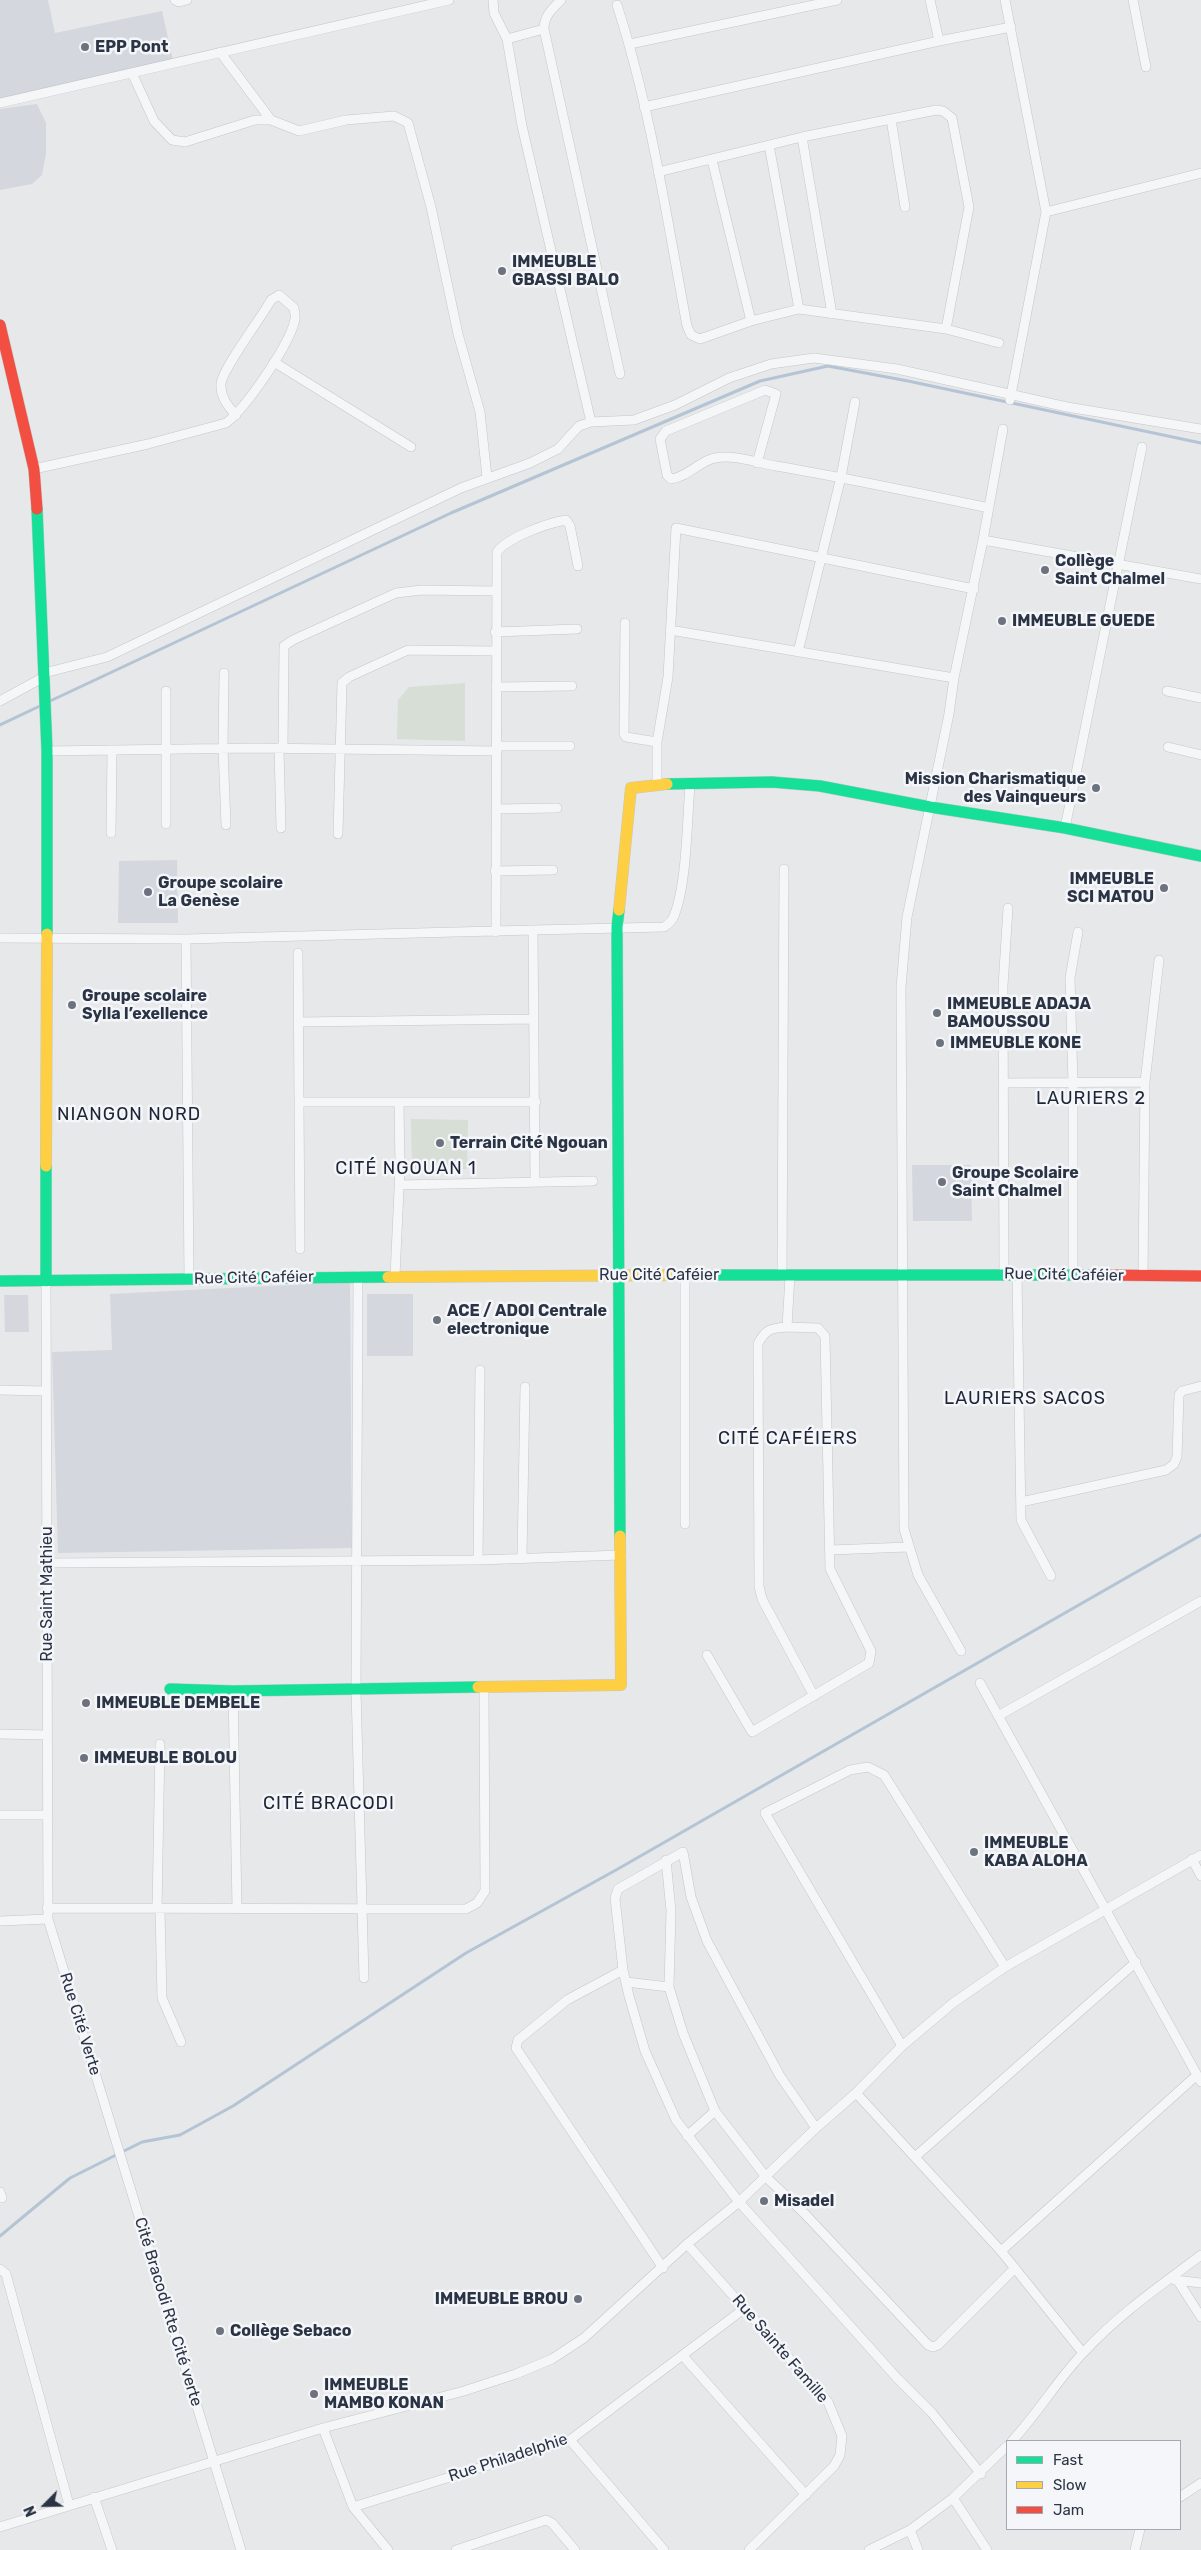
<!DOCTYPE html>
<html>
<head>
<meta charset="utf-8">
<style>
  body { margin:0 }
  #map { position:relative; width:1201px; height:2550px; overflow:hidden; background:#e6e8ea; font-family:Rubik,sans-serif }
  canvas { display:block }
  .legend { position:absolute; left:1006px; top:2440px; width:175px; height:90px; box-sizing:border-box; background:#f4f6f9; border:1px solid #a4a8b1; margin:0; padding:6px 9px; list-style:none; font-size:15px; color:#2b3445 }
  .legend li { display:flex; align-items:center; gap:10px; height:25px }
  .legend b { width:25px; border:1px solid #a4a8b1 }
  .north { position:absolute; left:20px; top:2480px; width:50px; height:50px; -webkit-text-stroke:4px #f4f6f9; paint-order:stroke; rotate:247deg; font-size:14px; font-weight:700; line-height:20px; text-align:center; color:#2b3445 }
  .north::after { content:''; display:block; margin:auto; width:18px; height:22px; background:#2b3445; clip-path:polygon(50% 0,100% 100%,50% 72%,0 100%) }
</style>
</head>
<body>
<div id="map">
<canvas width="1201" height="2550"></canvas>
<ul class="legend">
<li><b style="height:6px;background:#16e098"></b>Fast</li>
<li><b style="height:6px;background:#ffcf43"></b>Slow</li>
<li><b style="height:6px;background:#f24e42"></b>Jam</li>
</ul>
<div class="north">N</div>
</div>
<script>
const context = document.querySelector('canvas').getContext('2d');
context.lineJoin = 'round';
function fill(path, color) { context.fillStyle = color; context.fill(path, 'evenodd'); }
function stroke(path, color, width, dash) { context.strokeStyle = color; context.lineWidth = width; context.lineCap = dash ? 'butt' : 'round'; context.setLineDash(dash || []); context.stroke(path); }
function drawText(font, color, halo, rows, align = 'center') {
  context.font = font + ' Rubik,sans-serif'; context.lineWidth = 5; context.setLineDash([]); context.textBaseline = 'middle'; context.strokeStyle = halo; context.fillStyle = color; for (const [text, x, y, turn = 0] of rows) {
    context.save(); context.translate(x, y); context.rotate((+turn || 0) * Math.PI / 180); context.textAlign = isNaN(turn) ? turn : align; if (halo) context.strokeText(text, 0, 0); context.fillText(text, 0, 0); context.restore();
  }
}
fill(new Path2D(`
  M0 0H48L55 33 162 11 173 60 0 98Z
  M37 104 46 123V153L42 175 32 184 0 190V109Z
  M177 860 178 923H118L119 861Z
  M912 1165H971L972 1221H913Z
  M350 1282 352 1548 58 1553 52 1352 112 1350 110 1294Z
  M367 1294H413V1356H367Z
  M4 1295H28L29 1332H5Z`), '#d4d7dd');
fill(new Path2D(`
  M465 683V741L397 739 398 700 409 687Z
  M411 1119 468 1120 467 1169 417 1170 412 1167Z`), '#d6ded6');
stroke(new Path2D(`
  M48 702 451 513 760 381 828 366 908 381 1201 443
  M0 725 42 705
  M0 2236 70 2178 142 2142 180 2135 233 2106 466 1953 616 1870 1201 1535`), '#b4c4d5', 3);
const street = new Path2D(`
  M175 0 179 2 187 0
  M493 0 494 13 507 39 522 126 591 422 634 420 675 405 729 378 771 364 814 358 897 369 1067 407 1201 429
  M561 0C552 9 544 16 544 29L620 374
  M930 0 939 41
  M1005 0 1046 212 1010 400
  M1133 0 1146 67
  M617 5C651 110 667 219 687 326L691 335 700 339 751 321 799 309 946 329 999 343
  M507 39 544 29
  M630 44 837 0
  M220 52 271 120
  M132 73 154 121 172 140 185 142 255 120H271L299 131 346 120 394 116 408 123 431 207 458 334 480 412 487 477
  M0 103 449 0
  M644 107 939 41 1011 27
  M891 119 905 207
  M802 137 832 314
  M769 145 799 309
  M712 160 751 321
  M658 172 802 137 936 110 943 111 952 118 969 207 946 329
  M1046 212 1201 173
  M274 362 411 447
  M757 463 776 394 765 390 666 431 660 439 667 475 671 479C688 477 699 461 715 458 734 454 758 463 776 466 847 478 918 493 989 508
  M34 469 148 444 226 423C245 409 291 343 295 319 296 316 294 311 294 308L279 295 271 300C262 317 222 369 221 384 220 397 228 407 236 415
  M983 540 1003 429
  M625 623 624 734 626 737 657 742
  M670 630 954 678
  M495 632 577 629
  M798 652 841 477 855 402
  M44 673 107 657 461 488 530 463 558 449 579 426 591 422
  M224 673 223 748 226 825
  M496 687 572 686
  M166 691V824
  M1167 691 1201 698
  M0 701 44 677
  M497 746H570
  M1168 747 1201 755
  M279 748 281 828
  M283 748 284 646 293 640 396 593 422 590 496 591
  M47 751 253 748 497 751
  M657 784V742L668 677 676 528 974 589
  M496 809 557 808
  M1065 828 1142 447
  M111 833 112 750
  M338 834 342 683 349 677 408 650 495 651
  M495 871 553 870
  M533 930 664 927C669 924 672 921 674 916 687 884 687 820 690 785
  M496 932 497 552C508 537 548 523 566 520L570 526 578 566
  M0 938 186 939 189 1279
  M186 939 533 930 535 1182
  M298 953 300 1249
  M299 1022 533 1019
  M1003 1083 1145 1082
  M299 1102H536
  M400 1185 593 1181
  M1004 1274 1003 986 1008 908
  M1017 1274 1021 1520 1051 1576
  M1073 1274V1083L1070 978 1078 932
  M358 1276 356 1690 364 1978
  M395 1276 400 1168 399 1103
  M782 1276 784 869
  M790 1276 787 1327C772 1328 765 1329 758 1344L759 1586 762 1599 814 1696
  M1143 1277 1145 1082 1159 960
  M46 1281 48 1919 241 2550
  M0 1390 45 1391
  M1021 1502 1166 1470 1174 1464 1177 1457 1179 1395 1182 1391 1201 1386
  M685 1524V1275
  M831 1550 907 1547
  M522 1558 525 1387
  M478 1560 480 1370
  M48 1563 478 1560 621 1555
  M961 1651 918 1575 904 1529 901 987 907 917 949 714 954 678 983 540 1201 579
  M707 1655 752 1732 869 1663 871 1651 830 1569 825 1336 818 1328 787 1327
  M980 1683 1201 2082
  M233 1691 237 1908
  M998 1716 1201 1601
  M0 1734 47 1735
  M0 1815H47
  M1192 1859 1201 1876
  M666 1860 671 1911 669 1987 683 2033 715 2111 766 2177 805 2214 928 2345 933 2347 938 2345 1015 2268
  M47 1908 466 1909 477 1903 485 1891 484 1689
  M157 1909 160 1744
  M160 1909 162 1998 181 2042
  M0 1921 48 1919
  M623 1970 567 2000 518 2040 516 2048 663 2268
  M626 1982 669 1987
  M902 2046 765 1813 850 1770 868 1767 884 1775 1005 1967
  M856 2093 1001 2251 1083 2353
  M816 2128 780 2076 707 1941 691 1897 683 1852 618 1889 615 1898 623 1970 629 1996 645 2051 676 2120 739 2202 897 2378 932 2413 981 2474
  M687 2136 715 2111
  M915 2157 1136 1962
  M0 2192 2 2198H0
  M687 2244 828 2402 842 2436 840 2455 834 2466 749 2550
  M1001 2251 1197 2075
  M0 2269 6 2274 69 2505
  M1175 2280 1201 2283
  M1178 2281 1201 2317
  M683 2356 806 2495
  M323 2428 353 2507 388 2550
  M570 2440 664 2550
  M1012 2441C1038 2413 1058 2379 1084 2352 1119 2314 1160 2286 1201 2255
  M94 2497 112 2550
  M1180 2497 1201 2483
  M953 2498 987 2550
  M353 2507 570 2440 745 2308
  M0 2527 323 2428 464 2391 516 2374 552 2359 584 2338 687 2244 739 2202 816 2128 856 2093 902 2046 953 2003 1005 1967 1201 1855
  M910 2530 918 2550
  M456 2550 546 2520 552 2523 575 2550
  M869 2550 910 2530 953 2498 1007 2446
  M1135 2550 1140 2529`);
const fast = new Path2D(`
  M37 509 47 751V934
  M667 784 772 782 820 786 930 807 1065 828 1201 856
  M619 910 617 927 620 1536
  M689 1275H1102
  M0 1281 388 1277
  M46 1281V1166
  M170 1689 233 1691 478 1687`);
const slow = new Path2D(`
  M619 910 631 788 667 784
  M46 1166 47 934
  M388 1277 689 1275
  M478 1687 621 1685 620 1536`);
const jam = new Path2D(`
  M0 325 34 469 37 509
  M1102 1275 1201 1276`);
stroke(street, '#c4c6c8', 10);
stroke(fast, '#c4c6c8', 12);
stroke(slow, '#c4c6c8', 12);
stroke(jam, '#c4c6c8', 12);
stroke(street, '#f5f6f7', 9);
stroke(fast, '#16e098', 11);
stroke(slow, '#ffcf43', 11);
stroke(jam, '#f24e42', 11);
for (const [x, y, r, color] of [
  [85,47,5,"#6c737f"],
  [502,271,5,"#6c737f"],
  [1045,570,5,"#6c737f"],
  [1002,621,5,"#6c737f"],
  [1096,788,5,"#6c737f"],
  [1164,888,5,"#6c737f"],
  [148,892,5,"#6c737f"],
  [72,1005,5,"#6c737f"],
  [937,1013,5,"#6c737f"],
  [940,1043,5,"#6c737f"],
  [440,1143,5,"#6c737f"],
  [942,1182,5,"#6c737f"],
  [437,1320,5,"#6c737f"],
  [86,1703,5,"#6c737f"],
  [84,1758,5,"#6c737f"],
  [974,1852,5,"#6c737f"],
  [764,2201,5,"#6c737f"],
  [578,2299,5,"#6c737f"],
  [220,2331,5,"#6c737f"],
  [314,2394,5,"#6c737f"]
]) { const dot = new Path2D(); dot.arc(x, y, r, 0, 2 * Math.PI); context.fillStyle = color; context.fill(dot); stroke(dot, '#f4f6f9', 2); }
drawText('bold 16px', '#2b3445', '#f4f6f9', [
  ["EPP Pont",95,47],
  ["IMMEUBLE",512,262],
  ["GBASSI BALO",512,280],
  ["Collège",1055,561],
  ["Saint Chalmel",1055,579],
  ["IMMEUBLE GUEDE",1012,621],
  ["Mission Charismatique",1086,779,"right"],
  ["des Vainqueurs",1086,797,"right"],
  ["IMMEUBLE",1154,879,"right"],
  ["SCI MATOU",1154,897,"right"],
  ["Groupe scolaire",158,883],
  ["La Genèse",158,901],
  ["Groupe scolaire",82,996],
  ["Sylla l’exellence",82,1014],
  ["IMMEUBLE ADAJA",947,1004],
  ["BAMOUSSOU",947,1022],
  ["IMMEUBLE KONE",950,1043],
  ["Terrain Cité Ngouan",450,1143],
  ["Groupe Scolaire",952,1173],
  ["Saint Chalmel",952,1191],
  ["ACE / ADOI Centrale",447,1311],
  ["electronique",447,1329],
  ["IMMEUBLE DEMBELE",96,1703],
  ["IMMEUBLE BOLOU",94,1758],
  ["IMMEUBLE",984,1843],
  ["KABA ALOHA",984,1861],
  ["Misadel",774,2201],
  ["IMMEUBLE BROU",568,2299,"right"],
  ["Collège Sebaco",230,2331],
  ["IMMEUBLE",324,2385],
  ["MAMBO KONAN",324,2403]
], 'left');
drawText('16px', '#2b3445', '#f4f6f9', [
  ["Rue Cité Caféier",659,1275],
  ["Rue Cité Caféier",1064,1275,1],
  ["Rue Cité Caféier",254,1278,-1],
  ["Rue Saint Mathieu",47,1594,-90],
  ["Rue Cité Verte",80,2024,73],
  ["Cité Bracodi Rte Cité verte",168,2312,73],
  ["Rue Sainte Famille",780,2349,49],
  ["Rue Philadelphie",508,2458,-18]
]);
context.letterSpacing = '1px';
drawText('18px', '#1d2536', '#f4f6f9', [
  ["LAURIERS 2",1091,1099],
  ["NIANGON NORD",129,1115],
  ["CITÉ NGOUAN 1",406,1169],
  ["LAURIERS SACOS",1025,1399],
  ["CITÉ CAFÉIERS",788,1439],
  ["CITÉ BRACODI",329,1804]
]);
context.letterSpacing = '0px';
</script>
</body>
</html>
